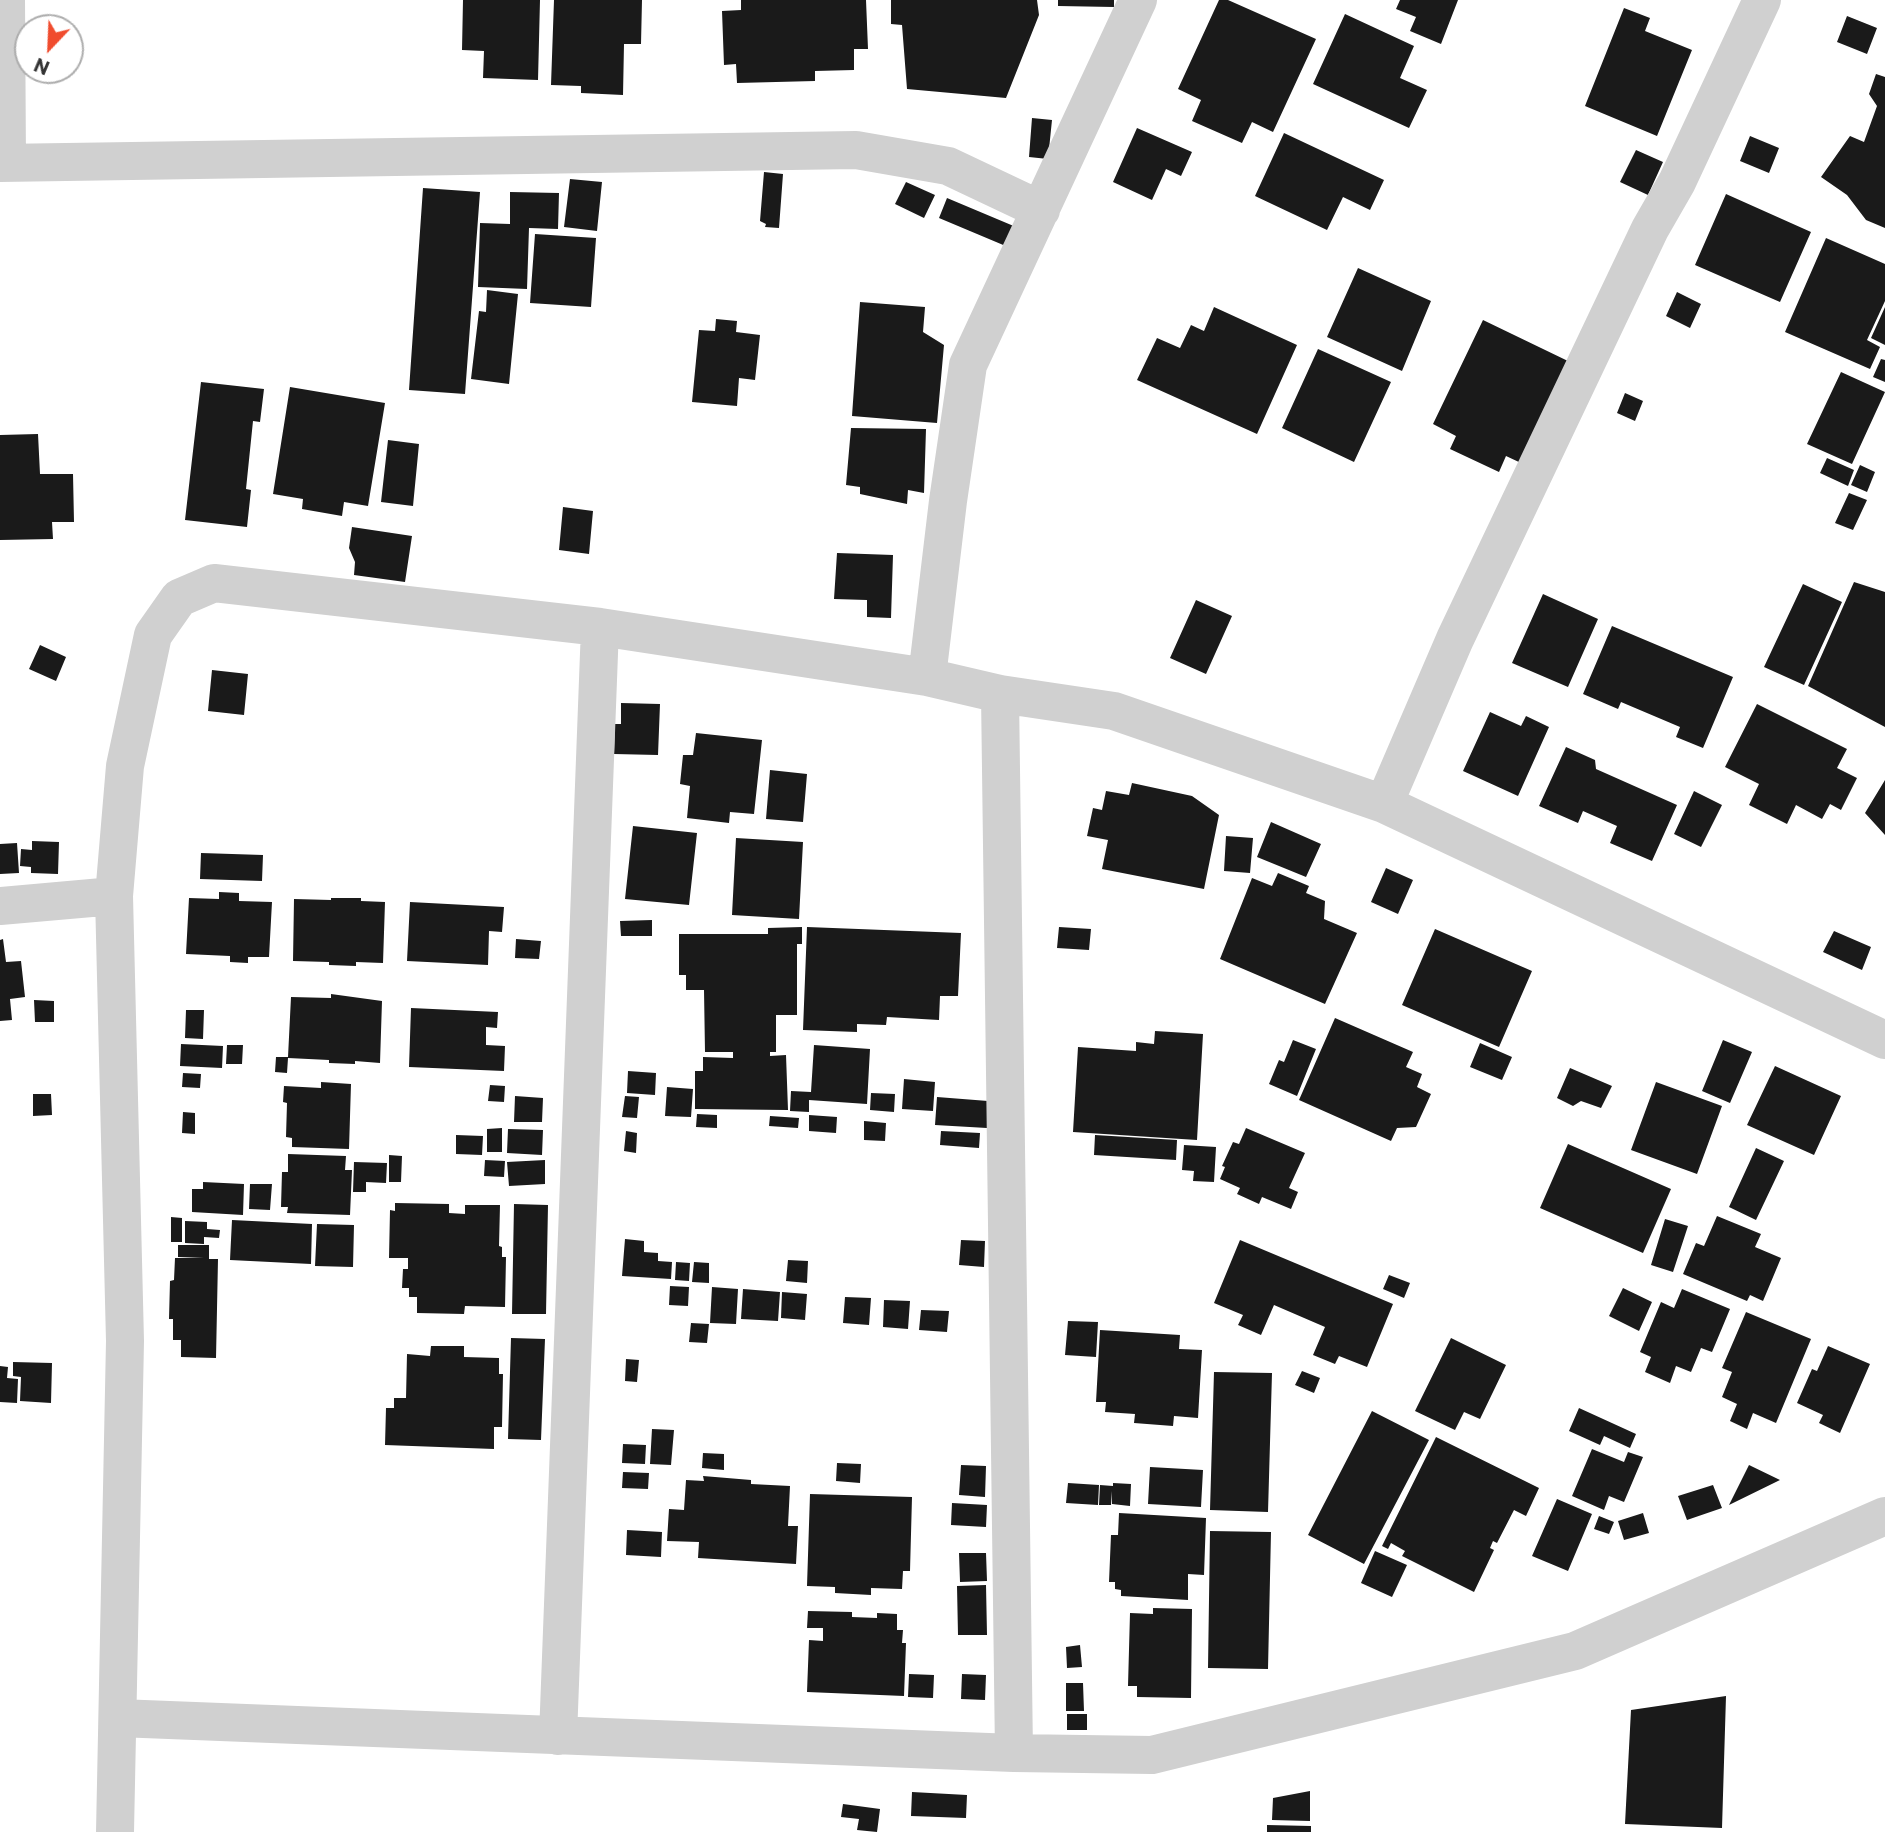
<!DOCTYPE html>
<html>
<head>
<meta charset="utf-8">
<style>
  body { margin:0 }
  #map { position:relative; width:1885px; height:1832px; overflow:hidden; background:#fff; font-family:Commissioner,sans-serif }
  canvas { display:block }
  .north { position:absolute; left:14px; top:14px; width:70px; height:70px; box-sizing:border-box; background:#fff; border:2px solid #adadad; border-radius:50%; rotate:203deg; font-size:19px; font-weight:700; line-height:28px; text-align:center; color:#333 }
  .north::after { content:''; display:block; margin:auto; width:24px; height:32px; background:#f04c2e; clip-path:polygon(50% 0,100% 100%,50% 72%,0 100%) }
</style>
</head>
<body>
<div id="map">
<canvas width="1885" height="1832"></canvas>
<div class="north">N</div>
</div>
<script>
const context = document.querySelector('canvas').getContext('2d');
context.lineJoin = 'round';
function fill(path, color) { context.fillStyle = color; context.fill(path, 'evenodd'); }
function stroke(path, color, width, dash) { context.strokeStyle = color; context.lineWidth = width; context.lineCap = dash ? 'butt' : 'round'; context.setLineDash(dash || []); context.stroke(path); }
fill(new Path2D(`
  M463 0H540L538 80 483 78 484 51 462 50Z
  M554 0H642L641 44H624L623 95 581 93V86L551 85Z
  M741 0H866L868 49H854V70L815 71V81L737 83 736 64 724 65 722 11 741 10Z
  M891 0H1037L1039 15 1006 98 907 89 902 25 891 24Z
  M1058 0H1114V7L1058 6Z
  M1219 0H1228L1316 39 1273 132 1252 122 1242 143 1192 121 1201 100 1178 89Z
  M1400 0H1458L1441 44 1410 31 1416 17 1396 9Z
  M1624 8 1650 18 1645 31 1692 50 1657 136 1585 106Z
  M1345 14 1414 46 1400 78 1427 90 1409 128 1313 84Z
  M1847 16 1877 28 1867 54 1837 42Z
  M1876 74 1885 77V228L1866 220 1847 195 1821 177 1850 136 1864 142 1877 106 1869 94Z
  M1032 118 1052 120 1048 159 1029 157Z
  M1137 128 1192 152 1181 176 1166 169 1152 200 1113 182Z
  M1284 133 1384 180 1370 210 1343 197 1327 230 1255 196Z
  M1750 136 1779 148 1769 173 1740 161Z
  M1636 150 1663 162 1648 195 1620 182Z
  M764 172 783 174 779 228 765 227 766 224 760 221Z
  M570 179 602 182 597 231 564 227Z
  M906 182 935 195 924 218 895 204Z
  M423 188 480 192 465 394 409 390Z
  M510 192 559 193 558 229 529 228 527 289 478 287 480 223 510 224Z
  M1726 194 1811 232 1780 302 1695 265Z
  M947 198 1016 227 1008 247 939 218Z
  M535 234 596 238 591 307 530 303Z
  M1826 238 1885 264V301L1867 340 1880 347 1870 369 1785 332Z
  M1358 268 1431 301 1402 371 1327 337Z
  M487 290 518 294 509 384 471 379 479 311 486 312Z
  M1677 292 1701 304 1690 328 1666 316Z
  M860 302 925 307 923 332 944 345 937 423 852 416Z
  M1214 307 1297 345 1257 434 1137 380 1157 338 1180 348 1191 325 1204 331Z
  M1885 307V345L1871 338Z
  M716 319 737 321 736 332 760 335 755 380 739 378 737 406 692 402 699 330 715 331Z
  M1483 320 1570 362 1521 463 1506 456 1499 472 1450 449 1456 436 1433 424Z
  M1318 349 1391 382 1354 462 1282 428Z
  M1881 359 1885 360V382L1873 377Z
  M1841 372 1885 392 1852 464 1807 444Z
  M201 382 264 389 260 422 253 421 246 489 251 490 247 527 185 520Z
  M290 387 385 403 368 506 344 502 342 516 302 509 303 499 273 494Z
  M1625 393 1643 401 1635 421 1617 413Z
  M851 428 926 429 924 493 908 490 907 504 860 494V487L846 485Z
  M38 434 40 474H73L74 522H52L53 539 0 540V435Z
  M388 440 419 444 413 506 381 502Z
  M1827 458 1854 470 1848 486 1820 473Z
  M1860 465 1875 472 1867 492 1851 485Z
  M1849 493 1867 500 1853 530 1835 523Z
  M563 507 593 511 589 554 559 550Z
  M352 527 412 536 405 582 354 575 355 562 349 548Z
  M837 553 893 555 891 618 867 617V600L834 599Z
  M1854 582 1885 592V727L1808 686Z
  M1803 584 1842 602 1804 685 1764 667Z
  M1543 594 1598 619 1568 687 1512 663Z
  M1196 600 1232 616 1206 674 1170 658Z
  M1612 626 1733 677 1703 748 1676 737 1680 727 1621 702 1618 709 1583 694Z
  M40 645 66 657 56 681 29 669Z
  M212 670 248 674 244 715 208 711Z
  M621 703 660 704 658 755 614 754 615 724H621Z
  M1757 704 1847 749 1837 768 1857 778 1841 810 1830 804 1822 819 1796 805 1787 824 1749 805 1759 784 1725 767Z
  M1490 712 1521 726 1526 716 1549 727 1518 796 1463 771Z
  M696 733 762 740 754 814 730 812 729 823 687 818 690 786 680 784 683 755H693Z
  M1566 747 1595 760 1596 769 1677 805 1652 861 1610 843 1617 826 1583 811 1578 823 1539 806Z
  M770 770 807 774 803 822 766 819Z
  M1885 780V835L1865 813Z
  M1132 783 1192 796 1219 815 1204 889 1102 869 1108 840 1087 836 1093 808 1102 810 1106 791 1129 795Z
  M1694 791 1722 805 1701 847 1674 834Z
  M1271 822 1321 844 1306 877 1257 857Z
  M633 826 697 833 689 905 625 899Z
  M1226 836 1253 838 1250 873 1224 871Z
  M736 838 803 842 799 919 732 915Z
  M32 841 59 842 58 874 31 873V867L20 866 21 849 32 850Z
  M17 843 19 873 0 874V844Z
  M201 853 263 855 262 881 200 879Z
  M1386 868 1413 880 1398 914 1371 902Z
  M1278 873 1309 886 1306 893 1325 901 1324 919 1357 933 1325 1004 1220 959 1252 878 1272 886Z
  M219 892 239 893V901L272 902 269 957H248V963L230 962V956L186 954 189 898 219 899Z
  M331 898H361V901L385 902 383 963 356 962V966L329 965V962L293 961 294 899 331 900Z
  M410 902 504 907 502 932 489 931 488 965 407 961Z
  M652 920V936H621L620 921Z
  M802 927V944H797V1015H776V1052H770V1056L786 1055 788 1110 695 1109V1071H703V1057L733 1058V1052H705L704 990H686V975H679V934H768V928Z
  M807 927 961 933 958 996H940L939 1020 887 1017 886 1025 857 1024V1032L803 1030Z
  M1059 927 1091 929 1089 950 1057 948Z
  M1435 929 1532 971 1499 1047 1402 1005Z
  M1834 931 1871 947 1862 970 1823 952Z
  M3 939 6 962 21 961 25 997 10 999 12 1020 0 1021V940Z
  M516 939 541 941 539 959 515 958Z
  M331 994 382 1001 380 1063 355 1061V1064L329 1063V1060L288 1058 287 1073 275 1072 276 1057H288L291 997 331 998Z
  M34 1000 54 1001V1022H35Z
  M411 1008 498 1012 497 1028 486 1027V1045L505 1046 504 1071 409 1067Z
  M186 1010H204L203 1039 185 1038Z
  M1335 1018 1413 1052 1406 1067 1422 1074 1417 1087 1431 1094 1416 1127 1397 1128 1391 1141 1299 1100Z
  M1155 1031 1203 1034 1197 1140 1073 1132 1078 1047 1136 1051V1042L1154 1044Z
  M1293 1040 1316 1049 1297 1096 1269 1084 1279 1060 1284 1062Z
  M1723 1040 1752 1052 1730 1103 1702 1091Z
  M1480 1043 1512 1057 1502 1080 1470 1067Z
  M181 1044 223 1046 222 1068 180 1066Z
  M227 1045H243L242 1064H226Z
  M814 1045 870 1049 867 1104 809 1100V1112L790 1111 791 1091 811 1092Z
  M1775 1066 1841 1096 1814 1155 1747 1125Z
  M1570 1068 1612 1086 1601 1108 1581 1101 1573 1106 1557 1098Z
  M628 1071 656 1073 655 1095 627 1093Z
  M183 1073 201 1074 200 1088 182 1087Z
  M904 1079 935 1082 933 1111 902 1109Z
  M321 1082 351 1084 349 1149 292 1147V1138L286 1137 287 1103 283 1102 284 1086 321 1088Z
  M1656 1082 1722 1106 1697 1174 1631 1150Z
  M490 1085 505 1086 504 1102 488 1101Z
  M667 1087 693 1089 691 1117 665 1116Z
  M871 1093 895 1094 894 1112 870 1110Z
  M33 1094H51L52 1115 33 1116Z
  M515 1096 543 1098 542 1122H514Z
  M625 1096 639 1097 637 1118 622 1117Z
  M937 1097 988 1101 987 1128 935 1125Z
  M183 1112 195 1113V1134L182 1133Z
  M697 1114 717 1115V1128L696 1127Z
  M809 1115 837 1117 836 1133 809 1131Z
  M770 1116 799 1118 798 1128 769 1126Z
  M864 1121 886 1123 885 1141 864 1140Z
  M502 1128V1152H487V1129Z
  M1246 1128 1305 1153 1289 1188 1298 1192 1291 1209 1262 1197 1259 1204 1237 1194 1240 1188 1220 1179 1225 1167 1222 1166 1233 1142 1239 1144Z
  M508 1129 543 1130 542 1155 507 1153Z
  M626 1131 637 1133 636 1153 624 1151Z
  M941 1131 980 1133 979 1148 940 1145Z
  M456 1135 483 1136 482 1155 456 1154Z
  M1095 1135 1177 1140 1176 1160 1094 1155Z
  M1568 1144 1671 1189 1643 1253 1540 1208Z
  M1184 1145 1216 1147 1214 1182 1193 1181 1194 1171 1182 1170Z
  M1756 1148 1784 1161 1756 1220 1729 1207Z
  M288 1154 346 1156 345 1170H352L350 1215 287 1213 288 1207H281L282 1172H288Z
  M389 1155 402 1156 401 1182H389Z
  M485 1160 505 1161 504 1177 484 1176Z
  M545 1160V1184L509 1186 507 1162Z
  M354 1162 387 1163 386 1183 366 1182V1192H353Z
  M203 1182 244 1184 243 1215 192 1212V1189H203Z
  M250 1184H272L270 1210 249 1209Z
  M395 1203 449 1204V1213L465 1214V1205H500L499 1246 502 1247V1257H506L505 1307 465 1306 464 1314 417 1313V1297H409V1288H402L403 1269H408V1258H389L390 1210 395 1211Z
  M514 1204 548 1205 546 1314H512Z
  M1717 1216 1761 1234 1755 1247 1781 1258 1763 1301 1750 1295 1747 1301 1683 1274 1696 1243 1704 1246Z
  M171 1217 182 1218V1242H171Z
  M1665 1219 1688 1226 1673 1272 1651 1265Z
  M232 1220 312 1224 311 1264 230 1260Z
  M185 1221 207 1222V1229L220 1230 219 1238 204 1237V1244L185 1243Z
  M317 1224 354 1225 353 1267 315 1266Z
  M625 1239 644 1241V1252L658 1253V1261L672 1262 671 1279 622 1276Z
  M961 1240 985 1241 984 1267 959 1265Z
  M1240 1240 1393 1304 1367 1367 1339 1356 1335 1364 1313 1355 1325 1327 1274 1305 1261 1335 1238 1325 1243 1315 1214 1303Z
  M178 1245H209V1259H218L216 1358 181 1357V1340H173V1319H169L170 1281 174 1280 175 1258H204L178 1257Z
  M788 1260 808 1261 807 1283 786 1281Z
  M676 1262 690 1263 689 1281 675 1280Z
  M694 1262 709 1263V1283L692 1282Z
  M1389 1275 1410 1283 1404 1298 1383 1289Z
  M670 1286 689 1287 688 1306 669 1305Z
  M712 1287 738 1289 736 1324 710 1323Z
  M1623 1288 1652 1302 1639 1331 1609 1316Z
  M743 1289 780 1292 778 1321 741 1319Z
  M1682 1289 1730 1309 1712 1352 1701 1348 1691 1372 1676 1366 1670 1383 1645 1372 1651 1357 1640 1352 1661 1302 1674 1308Z
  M782 1292 807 1294 805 1320 781 1318Z
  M845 1297 871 1298 869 1325 843 1323Z
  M884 1300 910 1301 908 1329 883 1327Z
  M921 1310 949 1311 947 1332 919 1330Z
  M1746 1312 1811 1339 1776 1423 1753 1413 1747 1429 1730 1421 1737 1404 1722 1397 1732 1372 1722 1368Z
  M1068 1321 1098 1322 1096 1357 1065 1355Z
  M691 1323 709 1324 707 1343 689 1342Z
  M1100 1330 1180 1335 1179 1349 1202 1350 1198 1418 1174 1416 1173 1426 1134 1423 1135 1414 1105 1412 1106 1402H1096Z
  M511 1338 545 1339 541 1440 508 1439Z
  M1451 1338 1506 1365 1480 1419 1464 1412 1455 1430 1415 1411Z
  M431 1346H464V1357L499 1358V1374H503L502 1427H494V1449L385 1445 386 1408H394V1398H406L407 1354 430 1356Z
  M1828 1346 1870 1364 1840 1433 1819 1423 1823 1415 1797 1403 1812 1369 1817 1371Z
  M626 1359 639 1360 637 1382 625 1381Z
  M13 1362 52 1363 51 1403 20 1401 21 1377 13 1376Z
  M0 1366 8 1367 7 1378 18 1379 17 1403 0 1402Z
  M1302 1371 1320 1378 1314 1393 1295 1385Z
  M1214 1372 1272 1373 1268 1512 1210 1510Z
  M1579 1408 1636 1434 1630 1448 1604 1436 1600 1445 1569 1431Z
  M1372 1411 1429 1440 1364 1564 1308 1535Z
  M652 1429 674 1430 671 1465 650 1464Z
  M1436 1437 1539 1488 1526 1516 1514 1510 1497 1543 1493 1541 1490 1548 1494 1550 1474 1592 1402 1556 1405 1551 1391 1543 1388 1549 1382 1546Z
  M623 1444 646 1445 645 1464 622 1463Z
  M1592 1449 1624 1462 1628 1452 1643 1457 1624 1502 1609 1496 1604 1510 1572 1496Z
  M703 1453 724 1454V1470L702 1468Z
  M837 1463 861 1464 860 1483 836 1481Z
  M961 1465 986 1466 985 1497 959 1495Z
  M1749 1465 1780 1480 1729 1505Z
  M1150 1467 1203 1470 1201 1507 1148 1504Z
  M623 1472 649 1473 648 1489 622 1488Z
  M703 1476 751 1480V1484L790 1486 788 1526H798L796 1564 698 1558 699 1542 667 1541 669 1509 684 1510 686 1480 704 1481Z
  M1068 1483 1099 1485 1098 1505 1066 1503Z
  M1113 1483 1131 1484 1130 1506 1112 1504V1491L1111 1505H1099L1100 1485 1113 1486Z
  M1713 1485 1722 1508 1687 1520 1678 1496Z
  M810 1494 912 1497 910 1571H903L902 1589 871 1588V1595L835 1593V1587L807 1586Z
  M1557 1499 1592 1514 1568 1571 1532 1556Z
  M952 1503 987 1505 986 1527 951 1525Z
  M1119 1513 1206 1518 1204 1575 1188 1574V1600L1121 1596V1590L1115 1589V1582H1109L1111 1535H1118Z
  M1643 1513 1649 1533 1624 1540 1618 1521Z
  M1599 1516 1614 1522 1609 1534 1594 1529Z
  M627 1530 662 1532 661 1557 626 1555Z
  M1210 1531 1271 1532 1268 1669 1208 1668Z
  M1375 1551 1407 1565 1392 1597 1361 1583Z
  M959 1553H986L987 1581 960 1582Z
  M986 1585 987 1635H958L957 1586Z
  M1153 1608 1192 1609 1191 1698 1137 1697V1686H1128L1130 1613 1153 1614Z
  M808 1611 852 1612V1617L877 1618V1613L897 1614V1630H903L902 1643H906L904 1696 807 1692 809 1640 823 1641V1628H807Z
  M1080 1645 1082 1667 1067 1668 1066 1647Z
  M909 1674 934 1675 933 1698 908 1697Z
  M962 1674 986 1675 985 1700 961 1699Z
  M1066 1683H1083L1084 1711H1066Z
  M1726 1696 1722 1828 1625 1824 1631 1710Z
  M1067 1714H1087V1730H1067Z
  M1310 1791V1821L1272 1820 1273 1798Z
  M912 1792 967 1795 966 1818 911 1816Z
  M843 1804 880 1809 877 1832 857 1830 859 1819 841 1817Z
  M1267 1825 1311 1826V1832H1267Z`), '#1a1a1a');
stroke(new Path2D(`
  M6 0 7 162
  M0 163 856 150 948 166 1041 210
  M927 677 948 501 968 365 1138 0
  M1000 694 1014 1753
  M1384 804 1455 639 1650 229 1677 182 1762 0
  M0 906 114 896
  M118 1718 1014 1753 1152 1755 1575 1651 1885 1516
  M558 1736 600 627
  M115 1832 125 1341 114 896 125 766 153 635 179 598 214 583 600 627 927 677 1000 694 1114 711 1384 804 1885 1040`), '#d0d0d0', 38);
</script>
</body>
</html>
